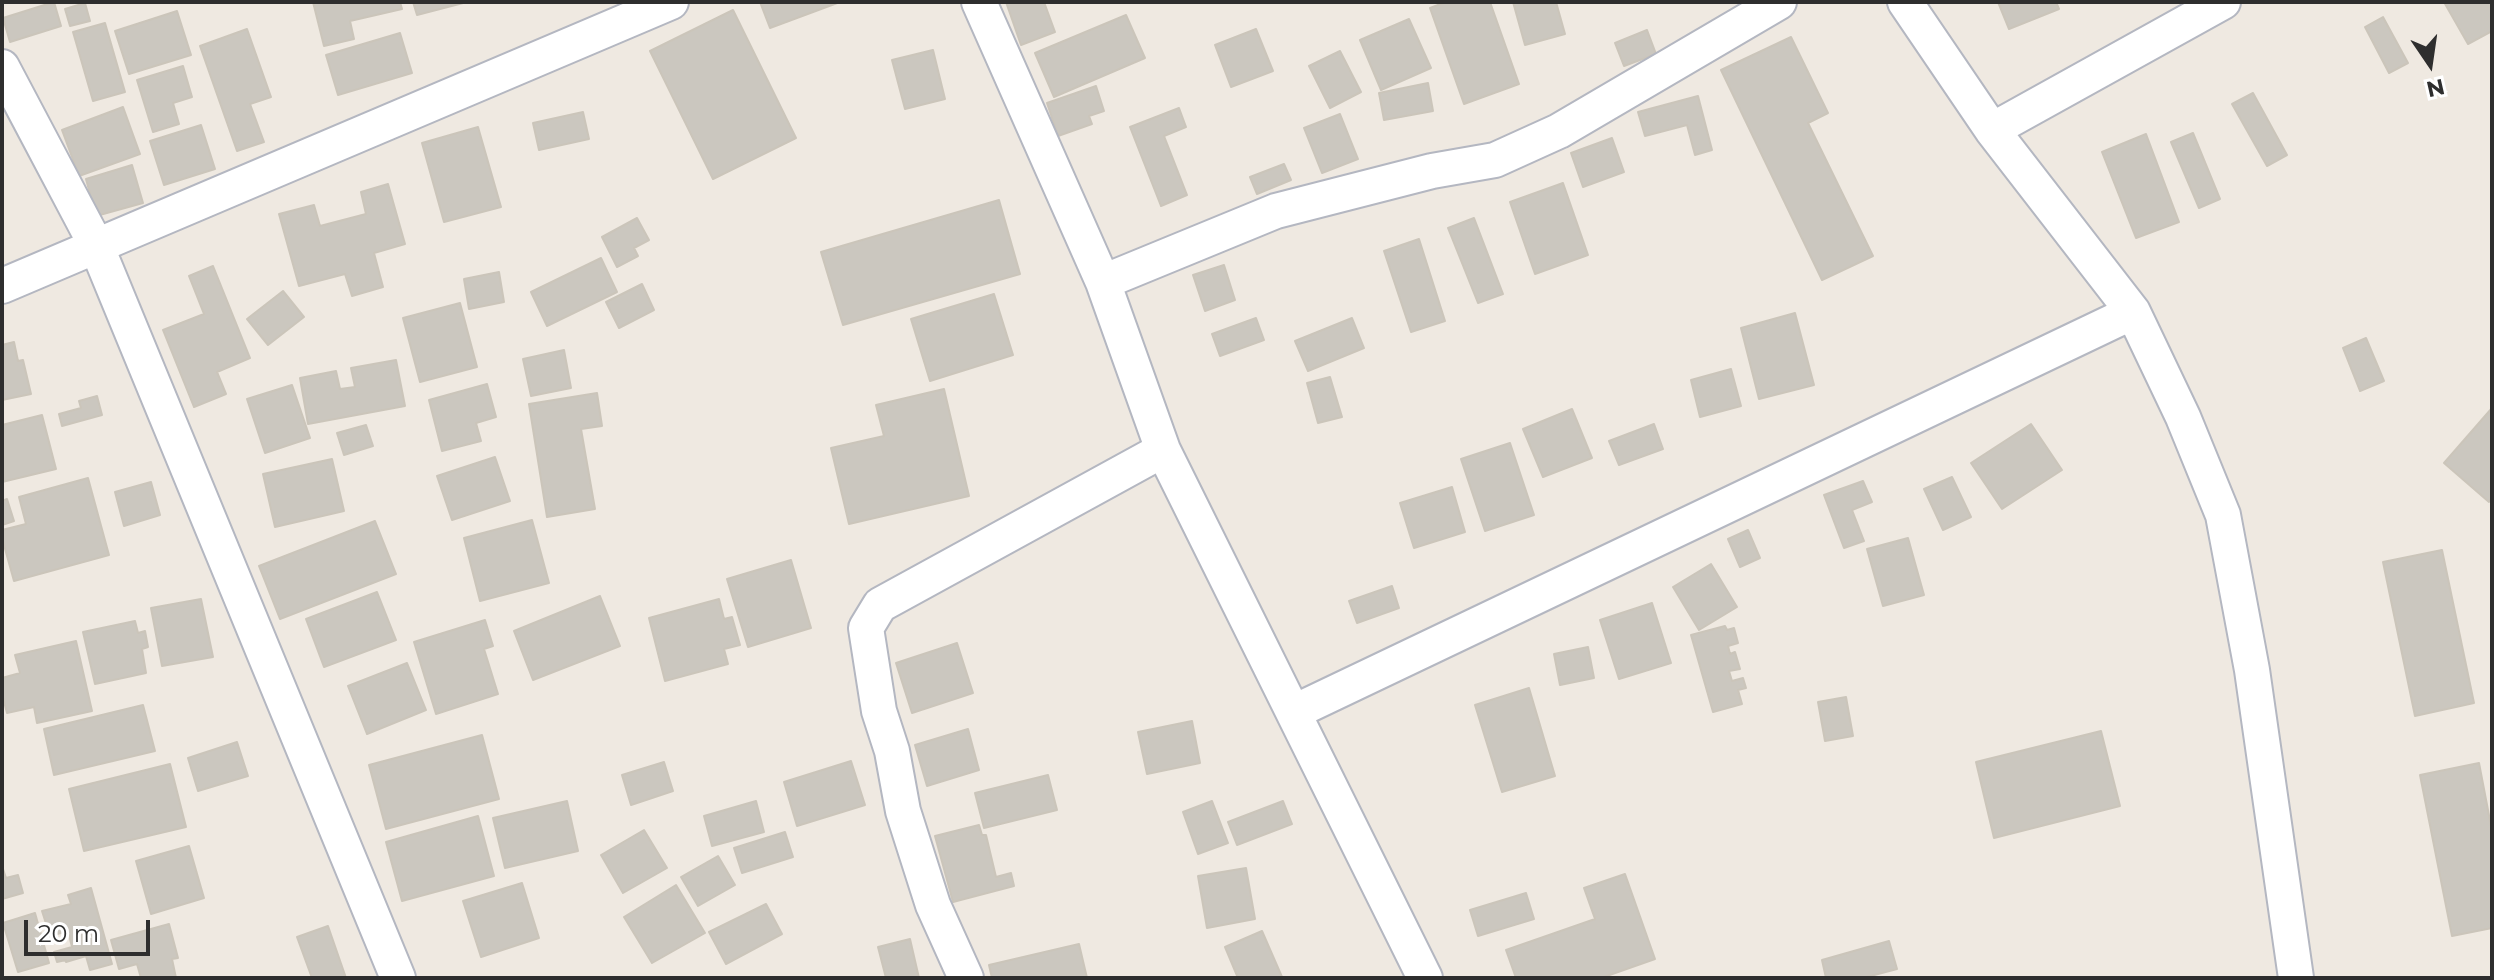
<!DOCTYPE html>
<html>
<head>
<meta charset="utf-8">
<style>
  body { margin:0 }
  #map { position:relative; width:2494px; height:980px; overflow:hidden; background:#efe9e1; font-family:Montserrat,sans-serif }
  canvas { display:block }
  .frame { position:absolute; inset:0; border:4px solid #2e2e2e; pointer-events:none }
  .north { position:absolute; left:2390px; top:24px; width:80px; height:80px; -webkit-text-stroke:6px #fff; paint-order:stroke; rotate:167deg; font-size:22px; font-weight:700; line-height:32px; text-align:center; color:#2e2e2e }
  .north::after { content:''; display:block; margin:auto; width:28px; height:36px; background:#2e2e2e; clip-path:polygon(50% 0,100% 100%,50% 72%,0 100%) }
  .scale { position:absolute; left:24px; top:920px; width:126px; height:36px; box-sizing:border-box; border:4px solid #2e2e2e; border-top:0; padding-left:10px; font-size:24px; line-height:28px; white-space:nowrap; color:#2e2e2e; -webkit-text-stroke:6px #fff; paint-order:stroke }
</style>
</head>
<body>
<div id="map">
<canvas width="2494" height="980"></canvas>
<div class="frame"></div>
<div class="north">N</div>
<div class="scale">20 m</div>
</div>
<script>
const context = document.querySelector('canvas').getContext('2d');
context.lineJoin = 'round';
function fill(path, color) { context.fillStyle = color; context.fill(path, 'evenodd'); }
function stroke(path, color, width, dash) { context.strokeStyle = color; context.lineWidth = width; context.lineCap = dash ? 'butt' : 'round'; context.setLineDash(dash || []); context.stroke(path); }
const building = new Path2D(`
  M54 2 61 26 10 42 3 18Z
  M313 2H400L402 9 350 21 354 39 324 46Z
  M413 2H467L417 15Z
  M760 2H840L770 28Z
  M1006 2H1044L1055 32 1021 45Z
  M1446 2H1490L1519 84 1464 104 1430 8Z
  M1513 2H1556L1565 34 1525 45Z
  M1998 2H2056L2059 9 2009 29Z
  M2444 2H2492V31L2468 44Z
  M85 3 90 21 70 26 65 9Z
  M733 10 796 138 713 179 650 51Z
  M177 11 191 55 129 74 115 31Z
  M1126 15 1145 58 1054 97 1035 53Z
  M2383 17 2408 63 2389 73 2365 27Z
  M1409 19 1431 68 1381 90 1360 40Z
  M105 23 125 92 93 101 73 32Z
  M247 29 271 97 250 104 264 142 237 151 200 46Z
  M1256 29 1273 71 1231 87 1215 45Z
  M1647 30 1656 54 1624 66 1615 43Z
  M400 33 412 73 338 95 326 55Z
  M1791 37 1828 113 1808 123 1873 256 1822 280 1721 70Z
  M933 50 945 99 905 109 892 60Z
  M1340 51 1361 92 1330 108 1309 66Z
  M183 66 192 97 173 103 179 124 153 132 137 80Z
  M1428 83 1433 111 1384 120 1379 93Z
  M1096 86 1104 111 1089 116 1092 124 1058 136 1047 103Z
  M2253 93 2287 155 2267 166 2232 104Z
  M1698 96 1712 150 1695 155 1687 125 1645 136 1638 112Z
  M123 107 140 154 79 176 62 130Z
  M1179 108 1186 127 1164 136 1187 195 1161 206 1130 127Z
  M583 112 589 139 539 150 533 123Z
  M1340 114 1358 159 1322 173 1304 128Z
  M201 125 215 169 164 185 150 141Z
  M478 127 501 207 444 222 422 143Z
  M2193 133 2220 199 2199 208 2171 142Z
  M2146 134 2179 222 2136 238 2102 152Z
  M1612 138 1624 172 1583 187 1571 153Z
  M1284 164 1291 180 1257 194 1250 177Z
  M132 165 143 203 96 216 86 179Z
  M1563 183 1588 255 1535 274 1510 202Z
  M388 184 405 244 374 253 383 287 352 296 345 274 299 286 279 214 314 205 320 226 366 214 361 192Z
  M999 200 1020 274 843 325 821 252Z
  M637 218 649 240 634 248 638 256 617 267 602 237Z
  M1474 218 1503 294 1478 303 1448 228Z
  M1419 239 1445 321 1411 332 1384 251Z
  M601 258 617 292 547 326 531 292Z
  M1224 265 1235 300 1205 311 1193 275Z
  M213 266 250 358 217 372 226 394 194 407 163 330 204 314 189 276Z
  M499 272 504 302 469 309 464 279Z
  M642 284 654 310 619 328 606 302Z
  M283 291 304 317 268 345 247 319Z
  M994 294 1013 355 930 381 911 319Z
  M460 303 477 367 420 382 403 318Z
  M1795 313 1814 385 1759 399 1741 328Z
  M1256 318 1264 340 1220 356 1212 334Z
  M1352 318 1364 348 1308 371 1295 341Z
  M2366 338 2384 381 2360 391 2343 348Z
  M14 342 18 361 23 360 31 394 2 400V345Z
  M564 350 571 388 531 396 523 359Z
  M396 360 405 406 308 424 300 378 336 371 340 389 355 387 351 368Z
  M1731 369 1741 406 1700 417 1691 380Z
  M1330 377 1342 417 1318 423 1307 383Z
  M487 384 496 417 476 423 481 441 442 451 429 400Z
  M292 385 310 438 265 453 247 399Z
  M944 389 969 496 849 524 831 448 884 436 876 405Z
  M597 393 602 426 581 429 595 509 547 517 529 404Z
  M97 396 102 415 62 426 59 414 81 408 79 401Z
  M2492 408V498L2489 502 2444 463Z
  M1572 409 1592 458 1543 477 1523 429Z
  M42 415 56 469 2 482V425Z
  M1654 424 1663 449 1619 465 1609 441Z
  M2031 424 2062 470 2002 509 1971 463Z
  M366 425 373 446 344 455 337 433Z
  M1510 443 1534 515 1485 531 1461 459Z
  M495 457 510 501 452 520 437 476Z
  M332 459 344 511 275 527 263 474Z
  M1952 477 1971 517 1943 530 1924 489Z
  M88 478 109 555 14 581 2 538V530L26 524 19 497Z
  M1863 481 1872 502 1852 510 1864 541 1844 548 1824 495Z
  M151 482 160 515 124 526 115 492Z
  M1452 487 1465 532 1414 548 1400 503Z
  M7 499 14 521 2 525V501Z
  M532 520 549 583 480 601 464 538Z
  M375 521 396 574 280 619 259 566Z
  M1748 530 1760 558 1740 567 1728 539Z
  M1908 538 1924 595 1883 606 1867 549Z
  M2442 550 2474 703 2415 716 2383 562Z
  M791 560 811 628 748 647 727 579Z
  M1711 564 1737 607 1699 630 1673 587Z
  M1392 586 1399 608 1357 623 1349 601Z
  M377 592 396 640 324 667 306 619Z
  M600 596 620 646 533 680 514 631Z
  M201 599 213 657 162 666 151 608Z
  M719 599 724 619 732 617 740 645 724 649 728 664 665 681 649 618Z
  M1652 603 1671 663 1619 679 1600 620Z
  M485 620 493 646 484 649 498 694 436 714 414 642Z
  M135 621 138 633 145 631 148 647 142 649 146 673 95 684 83 632Z
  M1725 626 1727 630 1734 628 1738 643 1728 646 1730 654 1735 652 1740 669 1729 671 1732 681 1743 678 1746 688 1738 690 1742 704 1713 712 1691 635Z
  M76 641 92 711 37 723 34 707 7 713 2 694V678L20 673 15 655Z
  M957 643 973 693 912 713 896 663Z
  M1588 647 1594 678 1560 685 1554 654Z
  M407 663 426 710 367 734 348 686Z
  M1529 688 1555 776 1502 792 1475 705Z
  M1846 697 1853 736 1825 741 1818 702Z
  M143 705 155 751 54 775 44 729Z
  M1192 721 1200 763 1147 774 1138 732Z
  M968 729 979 770 927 786 915 745Z
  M2101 731 2120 806 1994 838 1976 762Z
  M482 735 499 799 386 829 369 765Z
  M237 742 248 776 198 791 188 758Z
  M851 761 865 805 797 826 784 782Z
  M664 762 673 791 631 805 622 775Z
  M2479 763 2492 831V928L2452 936 2420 775Z
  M170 764 186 827 84 851 69 789Z
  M1048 775 1057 810 984 828 975 793Z
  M567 801 578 851 505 868 493 818Z
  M756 801 764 832 712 846 704 816Z
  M1212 801 1228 843 1198 854 1183 812Z
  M1283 801 1292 824 1237 845 1228 822Z
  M478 816 494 876 402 901 386 842Z
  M979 825 982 835H986L996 877 1011 873 1014 886 953 902 935 836Z
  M644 830 667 868 623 893 601 855Z
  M785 832 793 857 742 873 734 848Z
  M189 846 204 898 151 914 136 861Z
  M718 856 735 885 698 906 681 877Z
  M2 866 6 878 18 875 23 893 2 899Z
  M1246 868 1255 919 1207 928 1198 876Z
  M1625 874 1655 959 1601 978H1516L1506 950 1595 919 1584 888Z
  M522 883 539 938 481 957 463 901Z
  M676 885 705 933 652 963 624 917Z
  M91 888 112 964 90 970 86 956 66 962V960L57 962 54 952 72 947 68 931 50 936 42 911 71 904 68 895Z
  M1526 893 1534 919 1478 936 1470 910Z
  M766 904 782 934 726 964 709 932Z
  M35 913 49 963 18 972 3 923Z
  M169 924 178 958 172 959 176 978H141L137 964 119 969 111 940Z
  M328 926 346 978H312L297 937Z
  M1262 931 1282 977 1238 978 1225 947Z
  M910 939 919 978H886L878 947Z
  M1889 941 1897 969 1863 978H1826L1822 960Z
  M1079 944 1087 978H992L989 965Z`);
fill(building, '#cbc7bf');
stroke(building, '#cbc5ba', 2);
const minor = new Path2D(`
  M979 2 1103 282 1163 450 1425 978
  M1905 2 1992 130 2133 312 2183 417 2223 515 2252 670 2296 978
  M2 67 96 245 398 978
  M1992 130 2223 2
  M1103 282 1276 211 1432 171 1495 160 1559 131 1779 2
  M2 286 671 2
  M1294 712 2133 312
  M966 978 933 905 903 811 892 751 879 711 866 628 880 605 1163 450`);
stroke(minor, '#b4b7c1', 38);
stroke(minor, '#fff', 34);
</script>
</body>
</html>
